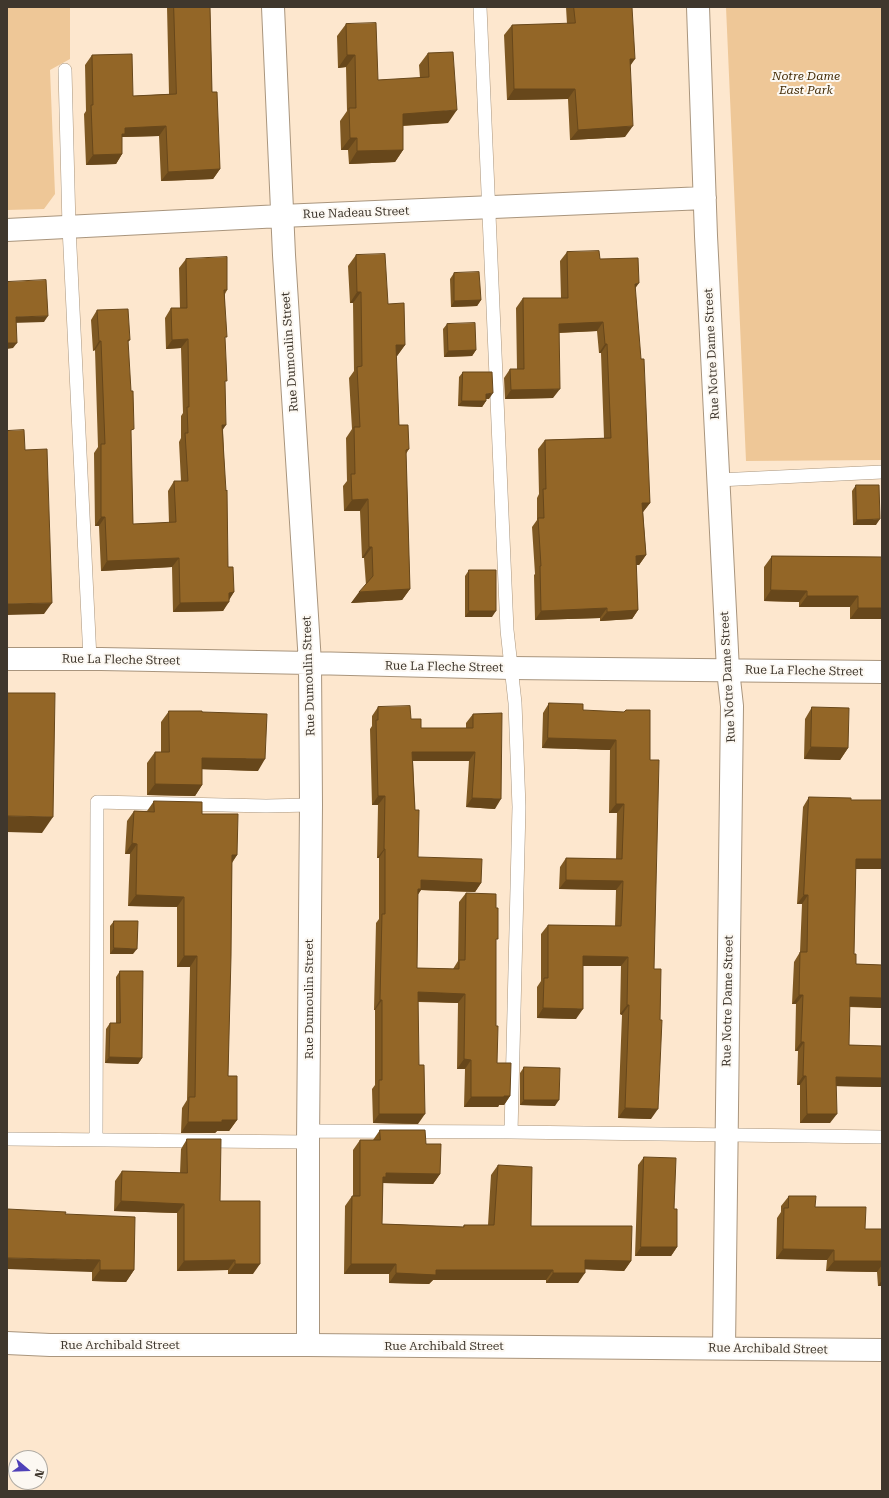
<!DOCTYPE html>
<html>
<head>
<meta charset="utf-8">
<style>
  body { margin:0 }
  #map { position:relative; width:889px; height:1498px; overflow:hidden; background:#fde7ce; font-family:"Roboto Serif",serif }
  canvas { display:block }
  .frame { position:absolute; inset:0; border:8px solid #3f372d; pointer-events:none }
  .north { position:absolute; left:8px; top:1450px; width:40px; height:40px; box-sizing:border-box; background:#fcf8f2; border:1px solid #b0aba3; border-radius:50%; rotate:109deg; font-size:11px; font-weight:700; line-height:16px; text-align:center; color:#3f372d }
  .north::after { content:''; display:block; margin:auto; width:14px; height:18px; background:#4f41b8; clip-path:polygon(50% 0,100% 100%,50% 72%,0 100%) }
</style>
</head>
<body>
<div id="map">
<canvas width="889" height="1498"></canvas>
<div class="frame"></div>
<div class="north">N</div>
</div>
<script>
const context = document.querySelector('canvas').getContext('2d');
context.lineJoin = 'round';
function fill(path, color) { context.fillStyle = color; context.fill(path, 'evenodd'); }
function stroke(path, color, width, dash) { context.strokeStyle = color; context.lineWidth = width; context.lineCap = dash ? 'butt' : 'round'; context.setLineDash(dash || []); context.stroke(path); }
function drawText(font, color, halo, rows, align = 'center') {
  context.font = font + ' "Roboto Serif",serif'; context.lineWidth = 4; context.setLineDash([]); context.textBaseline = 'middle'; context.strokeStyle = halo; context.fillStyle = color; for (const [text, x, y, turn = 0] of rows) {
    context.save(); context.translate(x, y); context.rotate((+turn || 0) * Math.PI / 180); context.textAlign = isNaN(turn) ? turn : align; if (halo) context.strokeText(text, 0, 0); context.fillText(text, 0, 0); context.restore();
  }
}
fill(new Path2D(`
  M7 7H70V59L50 70 55 194 44 209 7 210Z
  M726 7H882V460L746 461Z`), '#eec797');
const lane = new Path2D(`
  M480 7 507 630 515 703 519 807 511 1132
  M65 70 69 227 90 659
  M718 480 882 472
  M308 1131 511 1132 882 1137
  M7 1139 308 1142
  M96 1140 97 802 266 806 311 805`);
const street = new Path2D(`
  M273 7 284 255 310 663 311 805 308 1142V1345
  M698 7 706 236 728 670 732 706 724 1348
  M7 230 281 216 705 198
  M7 659H101L310 663 512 668 882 672`);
const secondary = new Path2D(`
  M7 1343 50 1345H308L882 1350`);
stroke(lane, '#a9957d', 14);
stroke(street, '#a9957d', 24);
stroke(secondary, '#a9957d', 24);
stroke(lane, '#fff', 13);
stroke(street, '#fff', 22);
stroke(secondary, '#fff', 22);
fill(new Path2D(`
  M167 7H218V8H210L212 92 220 169 213 179 161 181 159 136 122 137V154L116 164 86 165 84 114 86 111 85 65 92 55 133 96 169 94Z
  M566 7H632L630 66 625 137 570 140 568 99 507 100 504 35 512 25 567 24Z
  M346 24 378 80 420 78 419 65 428 53 448 123 403 126V150L395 162 349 164 348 150H341L340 121 347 111 346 67 338 68 337 36Z
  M567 252 600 259 635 288 650 503 643 512 646 555 639 565H636L638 610 632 619 600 621V618L535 620 534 575 535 574 532 527 537 520V498L539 494 538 449 545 440 604 438 601 353H599L597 331 559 333 553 398 505 399 504 378 510 369H517L516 308 523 298H561L560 261Z
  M356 255 388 304 405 345 397 356H396L399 425 409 449 406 454 410 589 402 600 351 603 366 585 364 558H362L360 511H344L343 486 347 481 346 438 352 429 349 378 354 371 353 303H350L348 266Z
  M186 259 227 290 225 294V383L223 429 228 567 234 592 229 599 223 611 173 612 172 567 101 571 99 526H95L94 453 98 447 95 350 93 351 91 320 97 310 130 340 128 342 133 524 169 523 168 491 174 481H181L179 442 181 438V416L183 413 181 348 166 349 165 318 171 308H180L179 268Z
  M454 273 481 300 477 306 451 307 450 279Z
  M447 324 476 350 472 356 444 357 443 329Z
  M463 372 489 399H486V401L482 407 458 406 459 377Z
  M856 485 876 525H853L852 491Z
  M772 556 882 557V619H850V607H799V602L764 601V567Z
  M469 570 492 617H465V576Z
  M549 703 583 710 650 760 654 969 651 1119 618 1118 622 1015 620 1014 621 966H583L576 1019 537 1018V987L541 981V934L548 925 615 926 616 890 559 889 560 867 566 858 616 859 617 813H609L610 750 542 748 543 713Z
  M378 707 411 719 421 728H466V723L473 714 495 809 466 807 469 761H413L415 810 418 857 481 883 475 892 421 890 418 894 417 968 453 969 458 961 459 902 466 893 496 908V1026L497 1063 510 1096 504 1105H499L498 1107H464L465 1069H457L458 1003 418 1002V1124L373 1123 372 1089 375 1085V1010H374L376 923 379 919V858H377L378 805H372L370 729 372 726V716Z
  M812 707 848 748 840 760 804 759 805 719Z
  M169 711 202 712 258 771 202 769V785L195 796 147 795V763L155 752H161V722Z
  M809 797 851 800H882V869H855L854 954 856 964 882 965V1008L849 1007V1045L882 1046V1087L836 1086 830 1123H800V1085H797L798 1051H795L796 1004H792L794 962 800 952 802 904H797L803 807Z
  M154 801 202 814 237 855 232 863 228 1076 237 1120 229 1131H217L215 1133H181L182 1108 187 1100 190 967H177V907L128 906 130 854H125L127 821 134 811H147Z
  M114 921 133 954H110V926Z
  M120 971 142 1058 138 1064 105 1063 106 1029 110 1023H116V977Z
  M524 1067 555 1106 520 1105V1073Z
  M380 1130 426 1144 440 1174 433 1184 383 1183 382 1224 463 1227 464 1225H488L491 1175 498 1165 531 1226 631 1261 624 1271 585 1269 578 1283H546V1280H433L429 1284 389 1283V1274H344L345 1206 352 1196H353V1150L360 1140H373Z
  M187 1139 220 1201 253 1274H228V1270L177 1271V1213L114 1211 115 1181 122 1171 180 1173 181 1149Z
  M644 1157 674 1209 677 1247 671 1256H635L638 1165Z
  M789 1196 865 1229H882V1286H878L877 1272 826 1271 827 1260 776 1259 777 1218 781 1212V1206Z
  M65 1214 134 1270 126 1282 92 1281V1272Z`), '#7e5822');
fill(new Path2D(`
  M203 7H218V8H203Z
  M347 55H355L346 67 338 68Z
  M630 59H635L628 69Z
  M514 89H575L568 99 507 100Z
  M457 110 448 123 394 126 403 114Z
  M166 126 159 136 122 137 118 143 125 128Z
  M633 126 625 137 570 140 578 130Z
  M350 138H357L348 150H341Z
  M403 150 395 162 349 164 357 151Z
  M122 154 116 164 86 165 93 155Z
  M220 169 213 179 161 181 168 172Z
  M639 283 632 293 635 284Z
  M357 292H361L353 303H350Z
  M481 300 477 306 451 307 454 301Z
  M48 316 44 322 12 323 16 317Z
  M603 322 597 331 552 333 559 324Z
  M188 339 181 348 166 349 172 340Z
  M99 341H101L95 350 93 351Z
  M7 343H17L13 348 7 349Z
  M605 344H607L601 353H599Z
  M396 345H405L397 356 388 357Z
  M476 350 472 356 444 357 448 351Z
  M560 389 553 398 505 399 511 390Z
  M493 393 489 399H482L486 394Z
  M462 401H486L482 407 458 406Z
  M222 425H226L220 434Z
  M368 499 360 511H344L352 500Z
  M642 503H650L643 512H636Z
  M101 517H105L99 526H95Z
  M880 519 876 525H853L857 520Z
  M369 547H372L364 558H362Z
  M646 555 639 565H630L636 556Z
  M179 558 172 567 101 571 107 561Z
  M410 589 402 600 351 603 359 592Z
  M771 590 807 591 799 602 764 601Z
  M234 592 228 602 229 593Z
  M807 596H858L850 607H799Z
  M229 602 223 611 173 612 180 603Z
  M52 603 44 614 7 615V604Z
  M607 608 600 618 535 620 541 611Z
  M858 608H882V619H850Z
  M638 610 632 619 600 621 607 612Z
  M469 611H496L492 617H465Z
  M548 738 616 740 610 750 542 748Z
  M811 747 848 748 840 760 804 759Z
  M412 752H475L469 761H406Z
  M202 758 265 759 258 771 195 769Z
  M155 784 202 785 195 796 147 795Z
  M378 796H385L378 805H372Z
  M472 798 501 799 495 809 466 807Z
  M616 804H624L617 813H609Z
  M7 816 53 817 42 833 7 832Z
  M132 843 137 844 130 854H125Z
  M384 849H385L379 858H377Z
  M232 855H237L230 865Z
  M856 859H882V869H849Z
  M421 880 481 883 475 892 421 890 415 899 417 890Z
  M566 880 623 881 616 890 559 889Z
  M136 895 184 897 177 907 128 906Z
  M804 895H808L802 904H797Z
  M114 948 137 949 133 954H110Z
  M184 956H197L190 967H177Z
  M583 956 628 957 621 966H576Z
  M418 992 465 994 458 1003 412 1001Z
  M799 995H803L796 1004H792Z
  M850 997 882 998V1008L843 1006Z
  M380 1000H382L375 1010H374Z
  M627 1005H629L622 1015 620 1014Z
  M543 1008 583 1009 576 1019 537 1018Z
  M801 1042H804L798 1051H795Z
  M109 1057 142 1058 138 1064 105 1063Z
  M464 1059 471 1060 465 1069H457Z
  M803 1076H806L800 1085H797Z
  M836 1077 882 1078V1087L830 1086Z
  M504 1096H510L504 1105H499L498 1107H464L471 1097Z
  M524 1100H559L555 1106 520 1105Z
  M625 1108 658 1109 651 1119 618 1118Z
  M379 1114H425L418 1124 373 1123Z
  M807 1114H837L830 1123H800Z
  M222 1120H237L229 1131H217L215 1133H181L188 1122Z
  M386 1173 440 1174 433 1184 382 1183 376 1187Z
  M121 1201 184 1204 177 1213 114 1211Z
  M641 1247H677L671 1256H635Z
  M783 1249 834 1250 827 1260 776 1259Z
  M7 1258 100 1260 92 1272 7 1269Z
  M235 1260 228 1270 177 1271 184 1261Z
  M585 1260 631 1261 624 1271 578 1269Z
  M834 1261H882V1265L877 1272 826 1271Z
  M235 1264H260L253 1274H228Z
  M351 1264H396L389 1274H344Z
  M100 1270H134L126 1282 92 1281Z
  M436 1270H553L546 1280H433L429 1284 389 1283 396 1273Z
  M553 1273H585L578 1283H546Z
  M882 1280V1286H878Z`), '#67471b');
const building = new Path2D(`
  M174 7H210L212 92H217L220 169 168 172 166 126 125 128V134H122V154L93 155 91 105H93L92 55 132 54 133 96 176 94Z
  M574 7H632L635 59H630L633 126 578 130 575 89H514L512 25 575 23Z
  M376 23 378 80 429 77 428 53 453 52 457 110 403 114V150L357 151V138H350L349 108H356L355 55H347L346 24Z
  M599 251 600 259 638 258 639 283 635 284 641 359H644L650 503H642L646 555 636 556 638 610 607 612V608L541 611 540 566H541L538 518H544L543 489H546L545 440 611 438 607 344H605L603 322 559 324 560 389 511 390 510 369H524L523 298H568L567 252Z
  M385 254 388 304 404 303 405 345H396L399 425H408L409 449 406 450 410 589 359 592 373 576 372 547H369L368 499 352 500 351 474H355L354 427H360L357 367 362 366 361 292H357L356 255Z
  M227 257V290H224L227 337H225L227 381H225L226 425H222L226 491 227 490 228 567H233L234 592 229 593V602L180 603 179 558 107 561 105 517H101V444H105L101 341H99L97 310 128 309 130 340H128L131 391H133L134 429 131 430 133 524 176 522 174 481H188L185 433H188L187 407H189L188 339 172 340 171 308H187L186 259Z
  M479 272 481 300 454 301V273Z
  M46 280 48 316 16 317 17 343H7V282Z
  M475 323 476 350 448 351 447 324Z
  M463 372H492L493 393 486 394V401H462Z
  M24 430 25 450 47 449 52 603 7 604V431Z
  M856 485H879L880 519 857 520Z
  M772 556 882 557V608H858V596H807V591L771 590Z
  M469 570H496V611H469Z
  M7 693H55L53 817 7 816Z
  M549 703 583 704V710L624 712 626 710H650V760H659L654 969H661L660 1020H662L658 1109 625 1108 629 1005H627L628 957 583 956V1009L543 1008 544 978H548V925L621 926 623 881 566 880V858L622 859 624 804H616V740L548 738Z
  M410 706 411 719H421V728H473V714L502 713 501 799 472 798 475 752H412L415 810H419L418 857 482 859 481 883 421 880V889H418L417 968 459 969V960H465L466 893 496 894V908H498V939H496V1026H498L497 1063H511L510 1096H504V1097H471V1060L464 1059 465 994 418 992 419 1065H424L425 1114H379V1080H382V1000H380L382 914H385V849H384L385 796H378L376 720H378V707Z
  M812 707 849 708 848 748 811 747Z
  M169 711H202V712L267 714 265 759 202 758V785L155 784V752H169Z
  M809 797 851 798V800H882V859H856L854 954H856V964L882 965V998L850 997 849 1045 882 1046V1078L836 1077 837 1114H807L806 1076H803L804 1042H801L803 995H799L800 952H807L808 895H804Z
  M154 801 202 802V814H238L237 855H232L231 956 228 1076H237V1120H222V1122H188L189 1097H195L197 956H184V897L136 895 137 844 132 843 134 811 154 812Z
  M114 921H138L137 949 114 948Z
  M120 971H143L142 1058 109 1057 110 1023H120Z
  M524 1067 560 1068 559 1100H524Z
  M380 1130H425L426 1144H441L440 1174 386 1173V1177H383L382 1224 464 1227V1225H494L498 1165 532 1167 531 1226H632L631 1261 585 1260V1273H553V1270H436V1275L396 1273V1264H351L352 1196H360V1140H380Z
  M187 1139H221L220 1201H260V1264H235V1260L184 1261V1204L121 1201 122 1171 187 1173Z
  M644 1157 676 1158 674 1209H677V1247H641Z
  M789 1196H816L815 1207H866L865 1229H882V1261H834V1250L783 1249 784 1208H788Z
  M7 1209 66 1212 65 1214 135 1217 134 1270H100V1260L7 1258Z`);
fill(building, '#936627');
stroke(building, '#67471b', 1);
drawText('italic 12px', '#452d08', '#fcf8f2', [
  ["Notre Dame",806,76],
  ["East Park",806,90]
]);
drawText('12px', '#3f372d', '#fcf8f2', [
  ["Rue Nadeau Street",356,213,-2],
  ["Rue Dumoulin Street",290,352,-94],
  ["Rue Notre Dame Street",712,354,-93],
  ["Rue La Fleche Street",121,660,1],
  ["Rue La Fleche Street",444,667,1],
  ["Rue La Fleche Street",804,671,1],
  ["Rue Dumoulin Street",309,676,-92],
  ["Rue Notre Dame Street",728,677,-93],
  ["Rue Dumoulin Street",309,999,-90],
  ["Rue Notre Dame Street",728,1001,-89],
  ["Rue Archibald Street",120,1345],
  ["Rue Archibald Street",444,1346],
  ["Rue Archibald Street",768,1349,1]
]);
</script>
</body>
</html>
